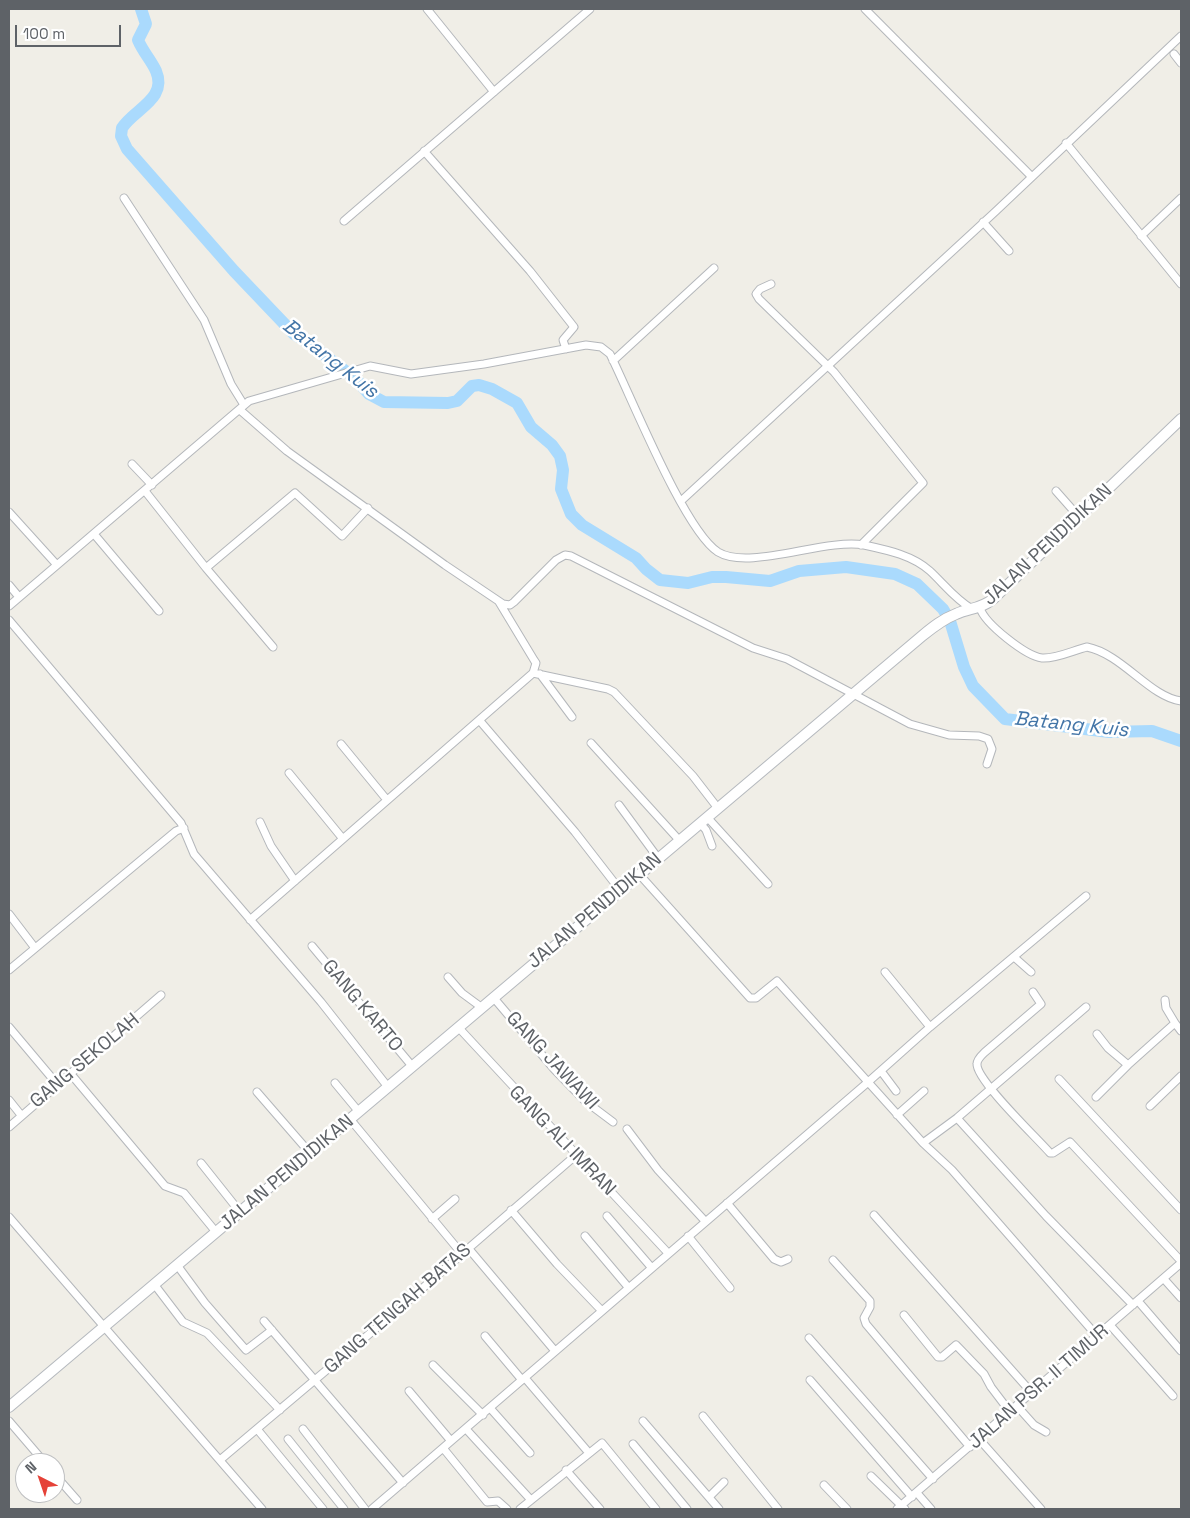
<!DOCTYPE html>
<html>
<head>
<meta charset="utf-8">
<style>
  body { margin:0 }
  #map { position:relative; width:1190px; height:1518px; overflow:hidden; background:#f0eee7; font-family:"Space Grotesk",sans-serif }
  canvas { display:block }
  .frame { position:absolute; inset:0; border:10px solid #5e6267; pointer-events:none }
  .north { position:absolute; left:15px; top:1453px; width:50px; height:50px; box-sizing:border-box; background:#fff; border:1px solid #bfc0c2; border-radius:50%; rotate:319deg; font-size:14px; font-weight:700; line-height:20px; text-align:center; color:#5e6267 }
  .north::after { content:''; display:block; margin:auto; width:18px; height:22px; background:#e54238; clip-path:polygon(50% 0,100% 100%,50% 72%,0 100%) }
  .scale { position:absolute; left:15px; top:25px; width:106px; height:22px; box-sizing:border-box; border:2px solid #5e6267; border-top:0; padding-left:6px; font-size:15px; line-height:18px; white-space:nowrap; color:#5e6267; -webkit-text-stroke:4px #fff; paint-order:stroke }
</style>
</head>
<body>
<div id="map">
<canvas width="1190" height="1518"></canvas>
<div class="frame"></div>
<div class="north">N</div>
<div class="scale">100 m</div>
</div>
<script>
const context = document.querySelector('canvas').getContext('2d');
context.lineJoin = 'round';
function stroke(path, color, width, dash) { context.strokeStyle = color; context.lineWidth = width; context.lineCap = dash ? 'butt' : 'round'; context.setLineDash(dash || []); context.stroke(path); }
function drawText(font, color, halo, rows, align = 'center') {
  context.font = font + ' "Space Grotesk",sans-serif'; context.lineWidth = 5; context.setLineDash([]); context.textBaseline = 'middle'; context.strokeStyle = halo; context.fillStyle = color; for (const [text, x, y, turn = 0] of rows) {
    context.save(); context.translate(x, y); context.rotate((+turn || 0) * Math.PI / 180); context.textAlign = isNaN(turn) ? turn : align; if (halo) context.strokeText(text, 0, 0); context.fillText(text, 0, 0); context.restore();
  }
}
stroke(new Path2D(`
  M141 9 146 24 138 40C143 52 151 60 156 71 168 99 134 109 122 128L121 136 127 149 234 271 294 334 306 341 356 379 369 394 384 402 448 403 457 401 472 386 479 385 492 389 517 403 531 427 552 445 560 456 563 470 561 489 571 514 582 525 636 558 646 569 660 580 688 583 712 577H726L770 581 799 571 846 567 895 574 917 584 943 609 950 621 964 667 973 686 1005 719 1109 732 1152 731 1181 741`), '#aadafd', 12);
const minor = new Path2D(`
  M427 9 494 92
  M865 9 1031 176
  M1174 54 1181 63
  M1066 143 1181 284
  M424 151 530 271 574 327 563 340 566 349
  M124 198 204 320 231 384 244 405
  M344 221 590 9
  M983 222 1009 251
  M1141 236 1181 198
  M771 284 760 289 756 294 759 299 834 372 923 483 861 545
  M613 361 714 268
  M240 410 287 451 445 565 503 604 510 605 514 602 556 560 565 555 571 556 753 648 787 659 910 724 949 735 979 736 988 739 992 749 987 764
  M132 464 152 485
  M145 491 206 568 273 647
  M1056 491 1079 517
  M681 501 996 211 1181 36
  M9 512 57 565
  M94 534 159 611
  M206 568 295 493 342 536 368 508
  M9 585 19 597
  M9 606 249 401 370 366 411 374 484 364 586 345 601 347 610 354C631 396 684 530 718 552 749 571 825 538 864 545 887 550 912 555 930 571 944 584 955 599 972 609
  M980 608C985 624 1026 656 1042 658 1056 659 1074 650 1087 647 1122 654 1150 697 1181 701
  M9 620 181 823 194 854 321 1002 388 1087
  M533 673 608 689 614 692 693 776 717 807
  M540 674 572 717
  M480 721 575 832 620 890
  M591 743 679 840
  M341 744 387 800
  M289 773 343 839
  M619 805 658 858
  M707 817 768 884
  M260 822 271 846 295 881
  M700 823 706 830 712 846
  M639 874 750 998H756L777 981 923 1143 952 1170 1097 1336
  M9 914 35 948
  M250 920 533 673 536 663 534 660 499 602
  M312 946 412 1066
  M1014 957 1031 972
  M9 970 176 831 184 828
  M885 972 930 1027
  M448 977 462 993 481 1007
  M1033 992 1041 1004 985 1052C982 1055 977 1059 977 1064 976 1080 1037 1138 1050 1153H1053L1070 1142 1181 1261
  M493 997 554 1069 585 1101 613 1122
  M1165 1000 1166 1008 1175 1023
  M9 1027 57 1084
  M458 1027 668 1253
  M1097 1034 1108 1048 1128 1065 1175 1023 1181 1031
  M881 1071 896 1091
  M70 1073 165 1186 184 1193 216 1232
  M1059 1079 1181 1210
  M335 1083 359 1112
  M257 1092 310 1153
  M1096 1097 1128 1065
  M9 1100 21 1115
  M1150 1106 1181 1076
  M897 1115 924 1091
  M957 1118 1046 1216 1133 1305
  M350 1119 462 1254
  M9 1127 161 995
  M627 1129 658 1170 705 1221
  M923 1143 957 1118 1086 1007
  M201 1163 240 1212
  M727 1203 774 1259 781 1262 788 1259
  M511 1210 557 1264 601 1310
  M874 1215 1032 1393
  M607 1216 651 1267
  M9 1217 262 1509
  M432 1219 455 1199
  M585 1236 628 1287
  M688 1236 730 1288
  M469 1249 555 1351
  M833 1260 870 1301V1307L864 1318 866 1324 970 1447
  M177 1265 205 1303 246 1350 272 1330
  M1164 1279 1181 1298
  M154 1284 183 1322 207 1333 280 1410
  M1138 1301 1181 1351
  M904 1315 938 1357H942L956 1345 984 1374 991 1387 1010 1412
  M264 1321 403 1483
  M1110 1325 1173 1396
  M485 1336 522 1380
  M809 1338 933 1479
  M433 1365 483 1415
  M525 1378 589 1453
  M810 1380 912 1497
  M409 1391 451 1441
  M1017 1406 1034 1425 1046 1432
  M490 1408 530 1453
  M703 1416 778 1509
  M9 1421 45 1463
  M643 1421 719 1509
  M257 1429 323 1509
  M303 1429 365 1509
  M466 1429 531 1500
  M288 1439 344 1509
  M979 1439 1041 1509
  M633 1444 687 1509
  M443 1448 487 1502 498 1501 507 1509
  M220 1460 387 1319 575 1156
  M566 1470 600 1509
  M55 1475 77 1500
  M871 1476 905 1509
  M824 1485 847 1509
  M917 1493 931 1509
  M709 1497 724 1482
  M372 1509 867 1083 930 1027 1086 896
  M520 1509 602 1443 656 1509
  M897 1509 1181 1263`);
const secondary = new Path2D(`
  M9 1407 922 636C933 627 943 619 956 614 969 608 981 609 993 599L1181 419`);
stroke(minor, '#b4b7bb', 9);
stroke(secondary, '#b5b9be', 12);
stroke(minor, '#fff', 7);
stroke(secondary, '#fff', 10);
drawText('19px', '#5e6267', '#fff', [
  ["JALAN PENDIDIKAN",1048,545,-43],
  ["JALAN PENDIDIKAN",595,911,-40],
  ["GANG KARTO",362,1006,50],
  ["GANG SEKOLAH",85,1061,-40],
  ["GANG JAWAWI",552,1061,47],
  ["GANG ALI IMRAN",562,1141,46],
  ["JALAN PENDIDIKAN",287,1173,-40],
  ["GANG TENGAH BATAS",398,1309,-41],
  ["JALAN PSR. II TIMUR",1039,1387,-41]
]);
drawText('italic 20px', '#4375a7', '#fff', [
  ["Batang Kuis",330,359,38],
  ["Batang Kuis",1071,725,6]
]);
</script>
</body>
</html>
